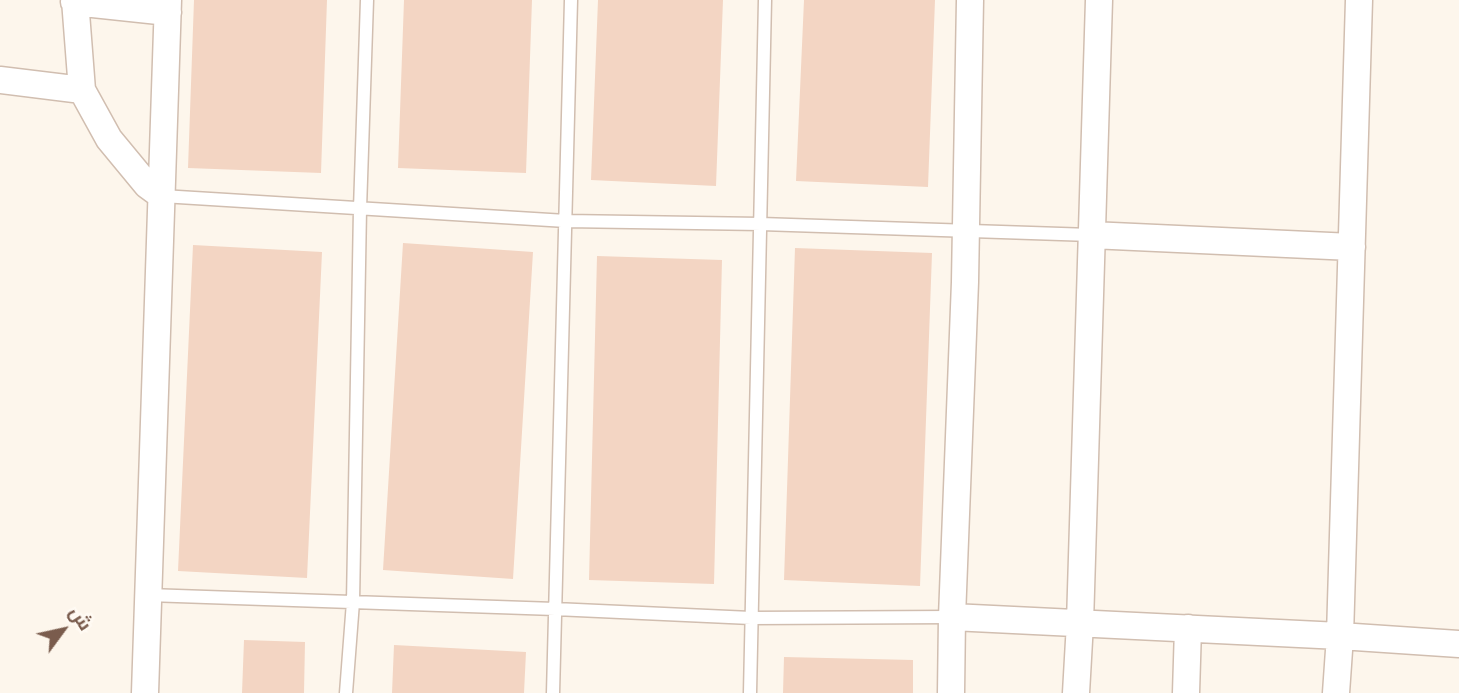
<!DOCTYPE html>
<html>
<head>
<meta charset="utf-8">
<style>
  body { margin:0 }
  #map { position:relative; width:1459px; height:693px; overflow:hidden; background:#fdf6ec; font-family:Signika,Cairo,sans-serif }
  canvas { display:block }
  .north { position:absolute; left:28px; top:595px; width:70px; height:70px; -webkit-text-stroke:5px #fffaf3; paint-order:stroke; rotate:57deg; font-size:19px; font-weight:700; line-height:28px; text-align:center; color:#7a5c4d }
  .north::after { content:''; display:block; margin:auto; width:24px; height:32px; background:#7a5c4d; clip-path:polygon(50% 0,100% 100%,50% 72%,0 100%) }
</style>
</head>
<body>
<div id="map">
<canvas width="1459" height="693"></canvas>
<div class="north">ش</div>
</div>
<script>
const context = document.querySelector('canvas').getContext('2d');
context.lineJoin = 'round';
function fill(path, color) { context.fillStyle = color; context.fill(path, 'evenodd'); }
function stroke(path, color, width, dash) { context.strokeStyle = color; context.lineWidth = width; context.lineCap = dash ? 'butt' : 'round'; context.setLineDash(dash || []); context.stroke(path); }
fill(new Path2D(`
  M194 0H327L321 173 188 168Z
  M404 0H532L526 173 398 168Z
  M598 0H723L716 186 591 180Z
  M804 0H935L928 187 796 181Z
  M403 243 533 252 513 579 383 570Z
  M193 245 322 252 307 578 178 571Z
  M795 248 932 253 920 586 784 580Z
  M597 256 722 260 714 584 589 580Z
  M244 640 305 642 304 693H242Z
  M394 645 526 652 524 693H392Z
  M784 657 913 660V693H783Z`), '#f3d5c3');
const lane = new Path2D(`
  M162 196 566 221 761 224 1091 235
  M148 595 555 609 751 618 952 617
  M346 693 353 602 360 209 367 0
  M553 693 571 0
  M750 693 765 0`);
const street = new Path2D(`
  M75 0 82 90 109 139 147 185 162 196
  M74 2 168 12
  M0 80 82 90
  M1091 235 1352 247
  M952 617 1340 636 1459 644
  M145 693 168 0
  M951 693 952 617 965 282 970 0
  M1076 693 1080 623 1099 0
  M1186 693 1188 628
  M1336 693 1340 636 1359 0`);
stroke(lane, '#d1beb0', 15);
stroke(street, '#d1beb0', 29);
stroke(lane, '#fff', 12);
stroke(street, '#fff', 26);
</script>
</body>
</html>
